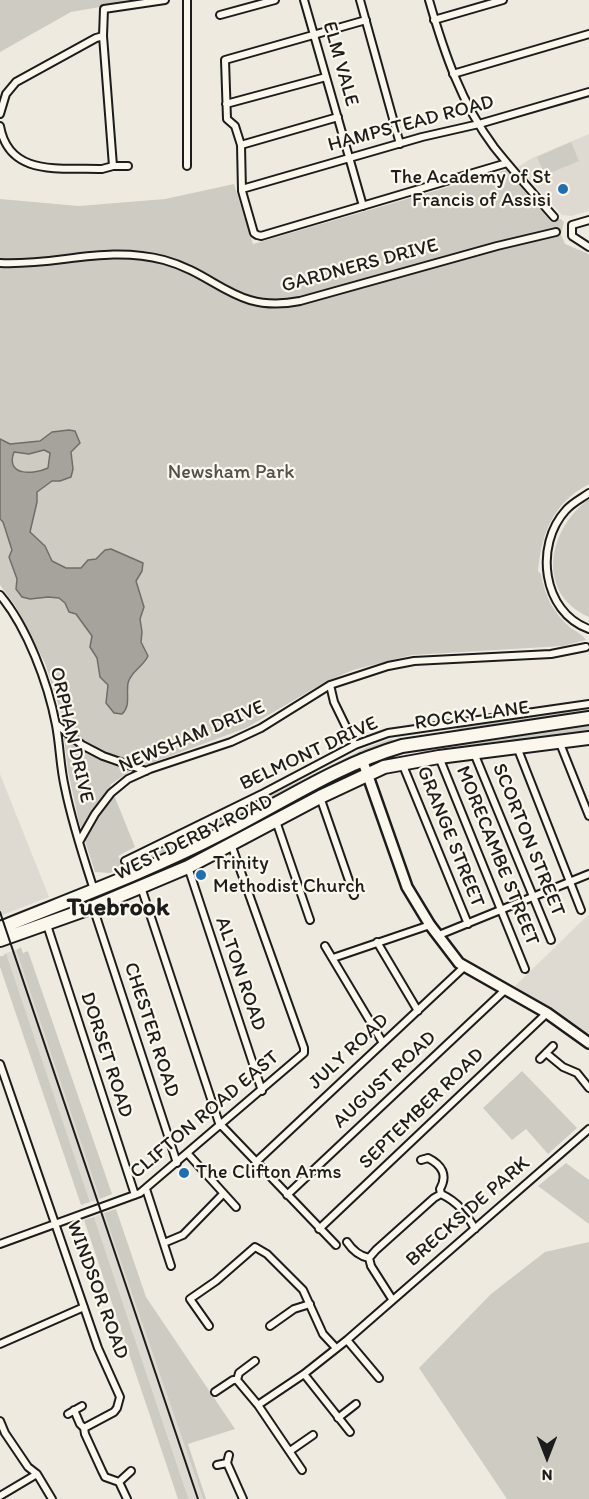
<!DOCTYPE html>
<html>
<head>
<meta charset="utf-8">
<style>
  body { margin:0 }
  #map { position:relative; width:589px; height:1499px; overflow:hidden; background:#eeeadf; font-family:Itim,sans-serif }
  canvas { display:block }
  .north { position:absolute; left:517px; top:1427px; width:60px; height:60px; -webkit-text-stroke:4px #fbf7ec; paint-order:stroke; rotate:180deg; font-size:16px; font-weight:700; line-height:24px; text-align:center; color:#1c1c1c }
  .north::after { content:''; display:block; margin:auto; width:21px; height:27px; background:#1c1c1c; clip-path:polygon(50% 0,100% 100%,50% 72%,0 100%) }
</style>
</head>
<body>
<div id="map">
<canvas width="589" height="1499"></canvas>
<div class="north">N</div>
</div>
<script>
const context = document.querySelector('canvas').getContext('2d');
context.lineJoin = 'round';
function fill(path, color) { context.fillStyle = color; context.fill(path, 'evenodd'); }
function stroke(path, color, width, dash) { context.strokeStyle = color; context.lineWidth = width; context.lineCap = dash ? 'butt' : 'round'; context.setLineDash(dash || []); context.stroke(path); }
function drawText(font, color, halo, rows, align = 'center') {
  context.font = font + ' Itim,sans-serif'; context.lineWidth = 4.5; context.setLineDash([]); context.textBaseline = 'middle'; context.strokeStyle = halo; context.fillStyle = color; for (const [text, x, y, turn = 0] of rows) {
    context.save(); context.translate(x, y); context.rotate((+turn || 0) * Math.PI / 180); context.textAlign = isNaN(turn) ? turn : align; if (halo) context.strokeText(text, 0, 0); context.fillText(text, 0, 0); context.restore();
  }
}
fill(new Path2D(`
  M589 134V211L571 216 562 215 518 167 532 158Z
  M0 774 49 897 0 916Z
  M589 914V1037L515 986Z
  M16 950 100 1199 90 1202 6 953Z
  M104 1213 203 1499H189L94 1217Z`), '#dedad1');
fill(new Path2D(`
  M0 0H140L71 12 0 52Z
  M571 142 579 161 545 175 537 157Z
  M506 170 551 222 561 219 564 222 561 234 565 244 589 254V484C553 503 542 532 538 571L541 574C545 596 553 613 571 628 577 632 583 635 586 640L563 646 412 655 353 670 327 681 246 728 130 771 110 785 135 847 118 856 124 867 110 873 95 872 79 822 68 771 61 713 45 663 16 607 0 585V199L79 206 165 199 234 184 253 244Z
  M589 499V617C535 593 548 529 589 499Z
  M589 708V715L478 731 458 730 457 727Z
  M589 722V731L420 753 419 747Z
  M391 739 400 743 113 879 111 876 140 864 147 857 366 748Z
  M310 793 311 795C250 831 186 862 121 890L120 885Z
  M21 947 23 953 28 951 112 1194 100 1199 16 950Z
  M6 953 90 1202 81 1205 0 967V956H3Z
  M522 1071 577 1128 548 1154 526 1129 512 1140 483 1108Z
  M566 1163 589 1180V1224L538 1186Z
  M116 1209 146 1297 235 1429 188 1444 206 1499H203L104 1213Z
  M94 1217 185 1488 189 1499H178L84 1220Z
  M589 1242V1499H507L419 1368 491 1294 545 1252Z`), '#ceccc2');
const water = new Path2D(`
  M69 430 75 431 80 443 71 452 73 469 71 477 60 481H52L37 492V502L30 532 45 546 52 561 66 568H81L88 560 96 559 105 550 111 549 143 563 142 571 136 581 144 607 140 619 142 632 141 642 148 656C143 667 131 671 128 683 126 694 131 706 122 714L114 713 106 703 108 685 100 677 97 658 90 647 92 636 76 614 69 612 65 603 59 598 48 597 30 599 22 597 16 589 17 579 9 557 12 550 3 522 0 519V439L10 444 40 441 52 432ZM44 450 50 453 48 468C33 475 5 476 14 452L29 454Z`);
fill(water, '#a6a39d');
stroke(water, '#6f6d69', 1.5);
const street = new Path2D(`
  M187 0V166
  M304 0 363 206
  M360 0 400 144
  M429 0C444 52 461 103 494 147 513 171 534 194 554 217
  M220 15 275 0
  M366 20 225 60 227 119 235 126 241 145 242 191 254 233 257 235 261 236 507 163
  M434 20 503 0
  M453 74 589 34
  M226 104 326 77
  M0 114 6 94 16 82 96 38 103 36
  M0 126C9 178 62 167 102 169L113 166H128
  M241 145 338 117
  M113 166 103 36 104 9 165 0
  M242 189 422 137 479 124 589 92
  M589 220 572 225V236L589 247
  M0 263C57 266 105 245 164 260 219 275 235 314 300 301L497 246 556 232
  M589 493C582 498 572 503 566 510 534 545 542 612 589 629
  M0 595C27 627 48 683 56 725 60 746 60 767 65 788 72 823 83 856 94 890
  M330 685 334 702 355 745
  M56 724 82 745 103 756 146 771
  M559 741 589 816
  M517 747 581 910
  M474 753 551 940
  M439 757 525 969
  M402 763 468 924
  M320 797 354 895
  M276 821 310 920
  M79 842 95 814 111 793 128 779 150 769 231 742 261 728 330 685 388 666 414 661 551 654 586 647
  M125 861 264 793 355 745 388 733 589 704
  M188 867 262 1091
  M141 887 220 1126
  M93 907 177 1163
  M47 925 135 1195
  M439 935 589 874
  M377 942 418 1011
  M325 946 383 1043
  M333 958 430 925
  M546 1053 563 1067 577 1073 589 1088
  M540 1059 553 1046
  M0 1064 98 1348 120 1397 117 1408 114 1412 84 1428 85 1434 102 1471 105 1477 119 1482 127 1499
  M221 1125 336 1245
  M188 1154 236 1207
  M421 1160 428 1158C442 1165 448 1175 440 1189L441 1194
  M256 1162 464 967
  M146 1189 171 1266
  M287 1195 506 989
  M319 1229 547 1013
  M347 1242C353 1251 359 1256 369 1258
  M164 1243 183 1235 223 1194
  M0 1244 140 1193 304 1053V1048L231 844
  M392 1299 371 1266 369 1258 376 1250 434 1198 441 1194C458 1202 466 1213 475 1229
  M209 1326 190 1299 216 1281 255 1247 267 1254 303 1290 323 1334 336 1348
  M270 1326 294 1309 310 1304
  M347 1340 379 1378
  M0 1344 84 1307
  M304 1374 350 1432
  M237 1380 258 1405 302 1470
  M215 1392 233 1380H237L239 1373 255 1361
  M258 1405 304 1374 347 1340 589 1129
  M74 1410 80 1424 84 1428
  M68 1414 82 1406
  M338 1418 356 1404
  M0 1421 5 1433 28 1467 37 1474 52 1499
  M290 1451 313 1435
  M229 1455 227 1463 243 1499
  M217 1465 227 1463
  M119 1482 131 1471
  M0 1496 37 1474`);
const secondary = new Path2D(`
  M362 759 407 887 430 925 459 963 547 1013 589 1043`);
const highway = new Path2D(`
  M0 928C74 898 151 870 222 833 281 803 337 765 402 746L589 718
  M0 940 93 907 188 867 320 797 384 767 439 757 589 738`);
stroke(street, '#1c1c1c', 10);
stroke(secondary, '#1c1c1c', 14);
stroke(highway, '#1c1c1c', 16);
stroke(street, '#fbf7ec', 6);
stroke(secondary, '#fbf7ec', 9);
stroke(highway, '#fbf7ec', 12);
stroke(new Path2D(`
  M0 912 198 1499`), '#1c1c1c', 2);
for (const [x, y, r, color] of [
  [563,189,6,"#1f6fb2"],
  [201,875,6,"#1f6fb2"],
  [184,1173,6,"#1f6fb2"]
]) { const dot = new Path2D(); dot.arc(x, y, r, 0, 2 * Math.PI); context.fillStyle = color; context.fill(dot); stroke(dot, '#fbf7ec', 2); }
drawText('20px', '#1c1c1c', '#fbf7ec', [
  ["ELM VALE",340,64,74],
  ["HAMPSTEAD ROAD",411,124,-15],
  ["GARDNERS DRIVE",360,266,-15],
  ["ROCKY LANE",472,716,-8],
  ["ORPHAN DRIVE",71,735,77],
  ["NEWSHAM DRIVE",192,737,-23],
  ["BELMONT DRIVE",309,754,-25],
  ["GRANGE STREET",450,837,68],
  ["WEST DERBY ROAD",194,838,-26],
  ["SCORTON STREET",528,840,68],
  ["MORECAMBE STREET",497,856,68],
  ["ALTON ROAD",240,974,71],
  ["CHESTER ROAD",151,1030,72],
  ["JULY ROAD",349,1052,-43],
  ["DORSET ROAD",106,1055,72],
  ["AUGUST ROAD",385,1080,-43],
  ["SEPTEMBER ROAD",422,1109,-44],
  ["CLIFTON ROAD EAST",205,1115,-40],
  ["BRECKSIDE PARK",468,1212,-41],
  ["WINDSOR ROAD",97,1290,70]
]);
drawText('20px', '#1c1c1c', '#fbf7ec', [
  ["The Academy of St",551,178,"right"],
  ["Francis of Assisi",551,201,"right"],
  ["Trinity",213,864],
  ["Methodist Church",213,887],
  ["The Clifton Arms",196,1173]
], 'left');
drawText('20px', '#51514e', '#fbf7ec', [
  ["Newsham Park",231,473]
]);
drawText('bold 26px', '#1c1c1c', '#fbf7ec', [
  ["Tuebrook",118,908]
]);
</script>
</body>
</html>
